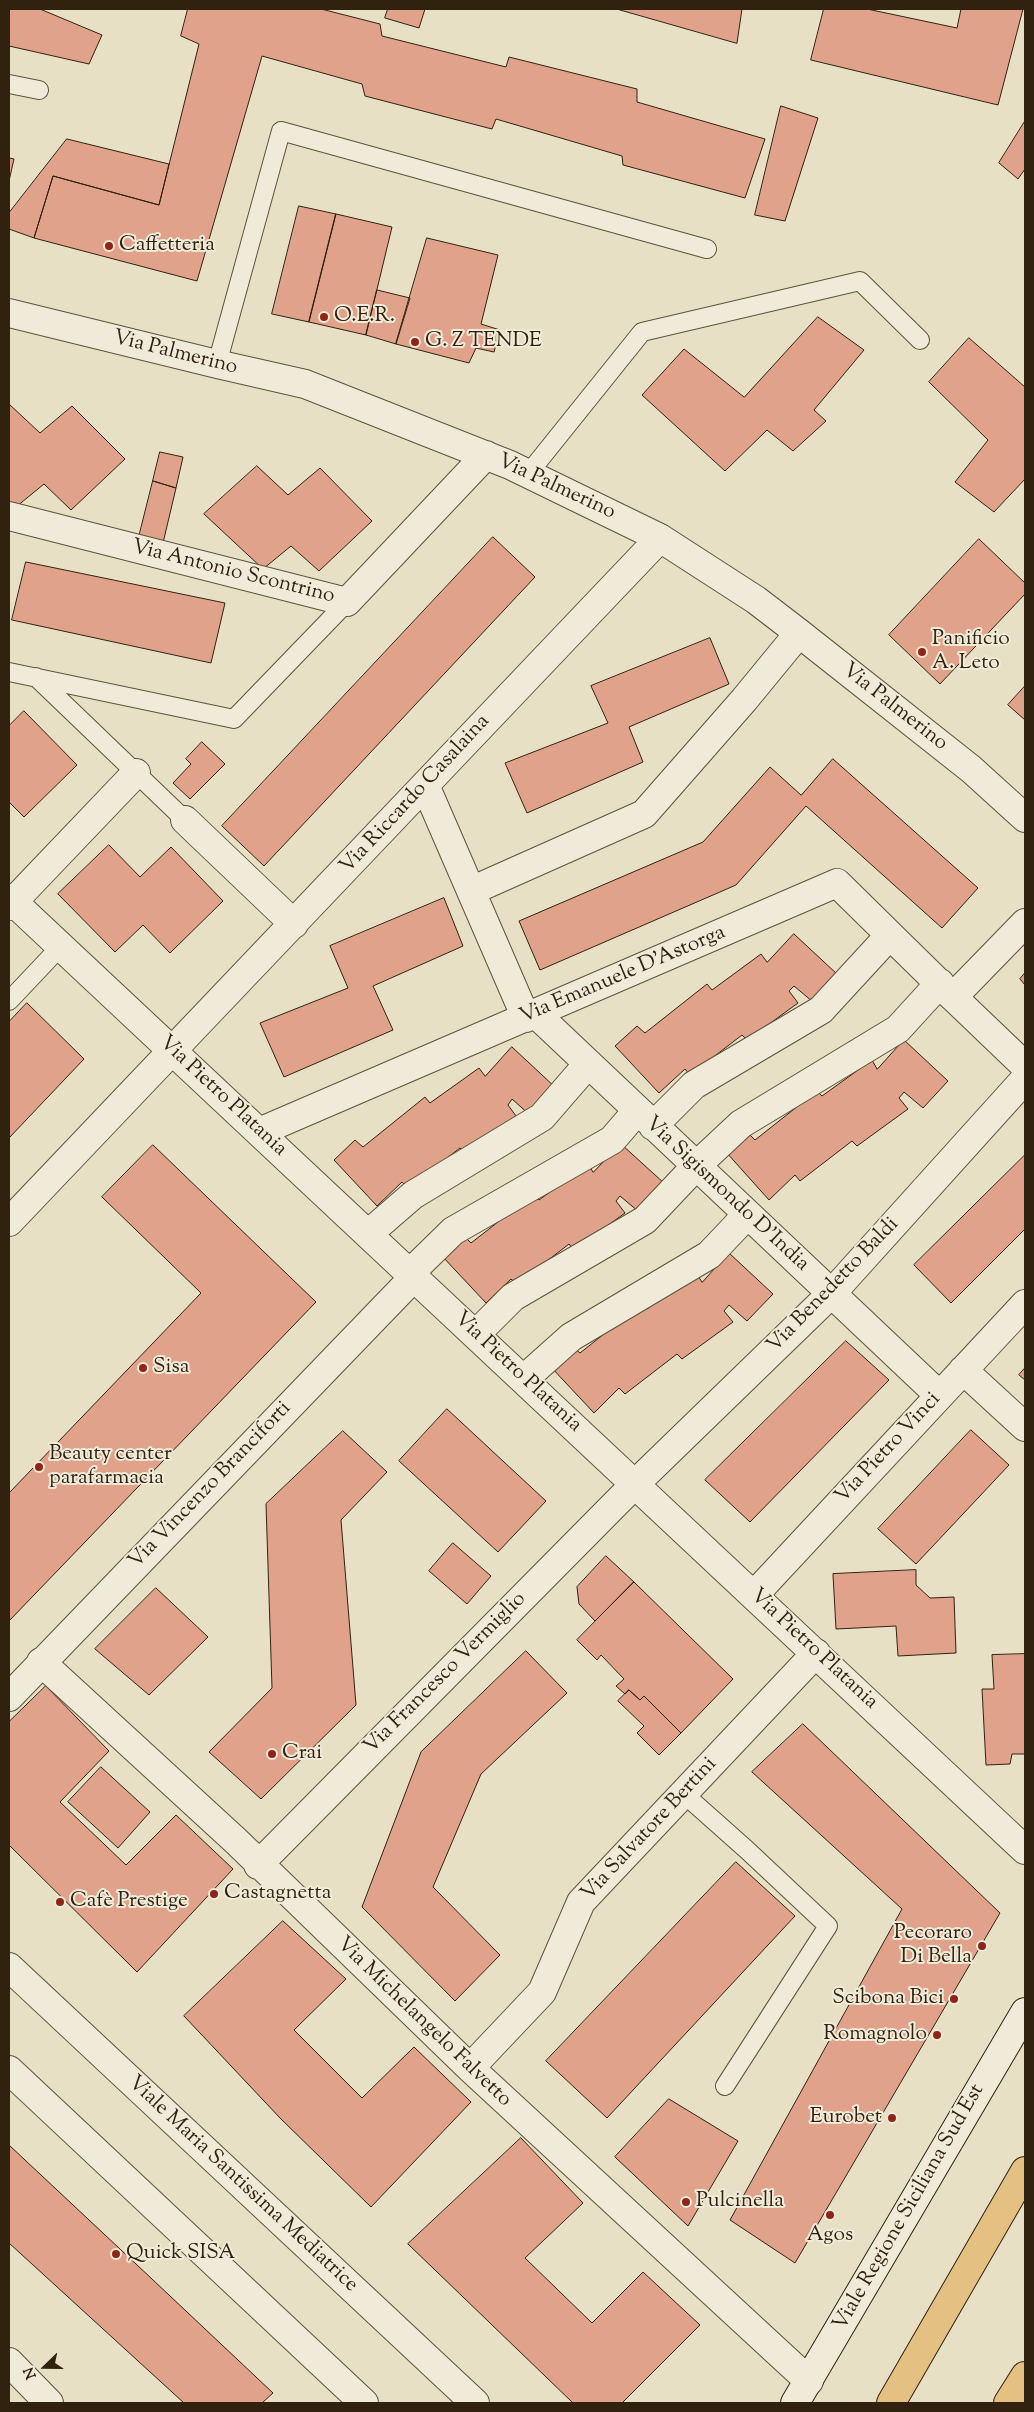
<!DOCTYPE html>
<html>
<head>
<meta charset="utf-8">
<style>
  body { margin:0 }
  #map { position:relative; width:1034px; height:2412px; overflow:hidden; background:#e8e0c4; font-family:"Sorts Mill Goudy",serif }
  canvas { display:block }
  .frame { position:absolute; inset:0; border:10px solid #30220f; pointer-events:none }
  .north { position:absolute; left:20px; top:2342px; width:50px; height:50px; -webkit-text-stroke:4px #f0ebd9; paint-order:stroke; rotate:248deg; font-size:14px; font-weight:700; line-height:20px; text-align:center; color:#30220f }
  .north::after { content:''; display:block; margin:auto; width:18px; height:22px; background:#30220f; clip-path:polygon(50% 0,100% 100%,50% 72%,0 100%) }
</style>
</head>
<body>
<div id="map">
<canvas width="1034" height="2412"></canvas>
<div class="frame"></div>
<div class="north">N</div>
</div>
<script>
const context = document.querySelector('canvas').getContext('2d');
context.lineJoin = 'round';
function fill(path, color) { context.fillStyle = color; context.fill(path, 'evenodd'); }
function stroke(path, color, width, dash) { context.strokeStyle = color; context.lineWidth = width; context.lineCap = dash ? 'butt' : 'round'; context.setLineDash(dash || []); context.stroke(path); }
function drawText(font, color, halo, rows, align = 'center') {
  context.font = font + ' "Sorts Mill Goudy",serif'; context.lineWidth = 4; context.setLineDash([]); context.textBaseline = 'middle'; context.strokeStyle = halo; context.fillStyle = color; for (const [text, x, y, turn = 0] of rows) {
    context.save(); context.translate(x, y); context.rotate((+turn || 0) * Math.PI / 180); context.textAlign = isNaN(turn) ? turn : align; if (halo) context.strokeText(text, 0, 0); context.fillText(text, 0, 0); context.restore();
  }
}
const building = new Path2D(`
  M9 9H40L102 35 89 64 9 46Z
  M188 9H321L380 24 382 36 506 67 509 57 637 89V102L765 139 745 198 623 165 622 156 496 119 492 129 365 96 362 84 262 56 197 281 34 238 53 176 159 205 199 44 181 36Z
  M388 9H425L419 28 385 18Z
  M617 9H742L737 43Z
  M824 9H867L957 28 961 9H1023L998 105 811 60Z
  M781 106 818 118 785 221 755 215Z
  M1025 121V169L1018 179 999 163Z
  M67 139 169 164 159 205 53 176 34 238 9 229V213Z
  M9 158 14 159 9 181Z
  M299 206 336 214 309 322 272 314Z
  M336 214 392 227 366 335 309 322Z
  M427 238 498 255 481 324 500 330 494 352 476 348 469 363 396 344Z
  M377 290 410 298 396 344 366 335Z
  M818 317 864 350 814 410 826 421 793 451 767 430 725 471 642 395 684 349 744 397Z
  M969 338 1025 387V479L994 512 955 482 988 440 929 382Z
  M9 404 40 433 72 406 125 459 71 510 44 484 16 507 9 501Z
  M160 452 183 457 176 488 153 481Z
  M257 466 288 495 320 468 372 521 319 571 291 546 263 569 204 514Z
  M153 481 176 488 163 543 139 537Z
  M493 537 535 577 264 866 222 826Z
  M979 539 1025 583V594L940 684 889 635Z
  M26 562 225 603 211 663 12 620Z
  M710 638 729 684 629 727 643 762 527 813 505 763 608 723 591 686Z
  M1025 686V720L1008 705Z
  M24 711 77 765 24 817 9 802V726Z
  M202 742 225 764 190 799 173 783 191 764 186 759Z
  M833 759 978 888 942 928 806 806 736 885 540 970 519 921 703 842 770 767 801 795Z
  M109 845 140 877 171 847 223 901 170 953 143 925 115 952 58 894Z
  M444 898 463 946 373 986 393 1030 284 1077 260 1023 348 988 330 946Z
  M794 934 838 975 813 1002 794 986 789 991 798 1003 747 1040 742 1035 690 1075 685 1069 659 1093 615 1046 637 1026 645 1033 707 984 712 990 761 954 767 962Z
  M1025 973V985L1020 979Z
  M27 1003 84 1059 9 1138V1022Z
  M904 1040 948 1081 923 1108 904 1092 899 1098 908 1109 857 1146 852 1141 800 1181 795 1175 769 1200 726 1152 748 1133 755 1140 817 1091 822 1096 872 1060 877 1069Z
  M512 1047 556 1088 531 1116 512 1099 508 1105 516 1116 465 1153 460 1148 408 1188 402 1182 377 1206 334 1160 355 1140 363 1147 425 1097 430 1103 479 1068 485 1076Z
  M621 1144 665 1184 639 1212 620 1196 616 1201 625 1213 574 1250 569 1244 517 1284 511 1279 486 1303 442 1256 464 1236 471 1243 534 1194 539 1200 588 1164 593 1172Z
  M153 1145 316 1302 9 1621V1493L201 1293 102 1197Z
  M1025 1155V1229L951 1303 914 1265Z
  M729 1253 773 1294 747 1321 729 1305 724 1311 733 1322 682 1359 677 1354 625 1394 619 1388 594 1413 550 1366 572 1346 580 1353 642 1304 647 1309 696 1273 702 1282Z
  M846 1341 889 1380 750 1522 705 1480Z
  M1025 1368V1380L1019 1375Z
  M447 1409 546 1501 498 1552 399 1461Z
  M971 1430 1009 1465 916 1564 878 1529Z
  M343 1431 387 1472 341 1520 356 1705 261 1799 209 1752 272 1688 266 1504Z
  M453 1543 491 1576 467 1604 429 1571Z
  M606 1556 634 1582 595 1621 579 1604 577 1587Z
  M916 1570V1585L930 1598 954 1597 956 1653 898 1656 896 1626 836 1629 833 1574Z
  M634 1582 733 1679 681 1733 644 1696 640 1700 629 1690 625 1694 616 1686 624 1679 601 1655 597 1660 577 1640Z
  M156 1588 208 1637 149 1695 95 1649Z
  M526 1651 567 1693 481 1774 433 1887 500 1955 455 2001 362 1907 421 1752Z
  M1025 1654V1754H1012L1010 1764 986 1765 982 1689H994L992 1655Z
  M46 1686 109 1751 60 1802 126 1865 176 1815 233 1869 137 1972 9 1845V1722Z
  M629 1690 640 1700 644 1696 681 1733 659 1755 637 1733 644 1726 618 1701Z
  M803 1724 1000 1913 795 2263 730 2220 902 1909 752 1772Z
  M101 1767 150 1812 118 1848 68 1802Z
  M736 1862 795 1916 607 2118 546 2061Z
  M283 1921 346 1979 294 2030 362 2098 414 2047 471 2102 371 2207 280 2118 184 2016Z
  M669 2099 738 2141 688 2226 615 2157Z
  M521 2138 583 2203 525 2258 592 2323 643 2272 700 2325 622 2403H573L408 2244Z
  M9 2145 152 2279 273 2393 262 2403H184L9 2243Z`);
fill(building, '#e1a28c');
stroke(building, '#30220f', 1);
const lane = new Path2D(`
  M9 84 39 90
  M217 364 281 131 707 249
  M528 474 642 332 860 281 920 340
  M9 672 234 719 347 602
  M36 677 185 820
  M9 1001 61 946
  M684 1794 747 1850 828 1926 725 2086`);
const street = new Path2D(`
  M9 313 217 364 305 384 510 465 660 538 756 600 799 633 971 769 1025 818
  M9 516 347 602 486 455
  M425 785 526 1018
  M185 820 294 924
  M471 891 644 814 744 700 799 633
  M9 898 1025 1850
  M9 906 136 773
  M1025 923 953 997 1025 1066
  M536 1014 939 1395
  M653 1126 694 1085 821 1010 890 935
  M259 1132 837 883 953 997
  M9 1222 660 538
  M368 1234 413 1195 542 1117 588 1064
  M410 1273 453 1231 612 1140 637 1111
  M476 1334 513 1297 645 1220 696 1166 741 1124 898 1029 940 983
  M963 1370 1025 1427
  M524 1379 571 1337 709 1255 747 1215
  M754 1595 1025 1304
  M41 1662 236 1841 470 2068 809 2381
  M9 1697 414 1277
  M258 1865 635 1484 831 1294 1025 1079
  M9 1967 475 2403
  M470 2068 542 1992 581 1902 816 1653
  M9 2070 364 2403
  M9 2362 49 2403`);
const secondary = new Path2D(`
  M795 2403 1025 2012`);
const primary = new Path2D(`
  M891 2403 1025 2171
  M1008 2403 1025 2376`);
stroke(lane, '#5e523c', 20);
stroke(street, '#5e523c', 30);
stroke(secondary, '#30220f', 30);
stroke(primary, '#30220f', 30);
stroke(lane, '#f0ebd9', 18);
stroke(street, '#f0ebd9', 28);
stroke(secondary, '#f0ebd9', 28);
stroke(primary, '#e4c082', 28);
for (const [x, y, r, color] of [
  [109,246,5,"#8f2418"],
  [324,317,5,"#8f2418"],
  [415,342,5,"#8f2418"],
  [922,652,5,"#8f2418"],
  [143,1368,5,"#8f2418"],
  [39,1467,5,"#8f2418"],
  [272,1754,5,"#8f2418"],
  [214,1894,5,"#8f2418"],
  [60,1902,5,"#8f2418"],
  [982,1946,5,"#8f2418"],
  [954,1999,5,"#8f2418"],
  [937,2035,5,"#8f2418"],
  [892,2118,5,"#8f2418"],
  [686,2202,5,"#8f2418"],
  [830,2215,5,"#8f2418"],
  [116,2254,5,"#8f2418"]
]) { const dot = new Path2D(); dot.arc(x, y, r, 0, 2 * Math.PI); context.fillStyle = color; context.fill(dot); stroke(dot, '#f0ebd9', 2); }
drawText('21px', '#30220f', '#f0ebd9', [
  ["Caffetteria",119,246],
  ["O.E.R.",334,317],
  ["G. Z TENDE",425,342],
  ["Panificio",932,640],
  ["A. Leto",932,664],
  ["Sisa",153,1368],
  ["Beauty center",49,1455],
  ["parafarmacia",49,1479],
  ["Crai",282,1754],
  ["Castagnetta",224,1894],
  ["Cafè Prestige",70,1902],
  ["Pecoraro",972,1934,"right"],
  ["Di Bella",972,1958,"right"],
  ["Scibona Bici",944,1999,"right"],
  ["Romagnolo",927,2035,"right"],
  ["Eurobet",882,2118,"right"],
  ["Pulcinella",696,2202],
  ["Agos",830,2236,"center"],
  ["Quick SISA",126,2254]
], 'left');
drawText('21px', '#30220f', '#f0ebd9', [
  ["Via Palmerino",175,354,14],
  ["Via Palmerino",556,488,25],
  ["Via Antonio Scontrino",233,573,14],
  ["Via Palmerino",894,708,38],
  ["Via Riccardo Casalaina",416,795,-47],
  ["Via Emanuele D'Astorga",623,976,-23],
  ["Via Pietro Platania",222,1097,43],
  ["Via Sigismondo D'India",726,1195,43],
  ["Via Benedetto Baldi",834,1286,-46],
  ["Via Pietro Platania",517,1373,43],
  ["Via Pietro Vinci",889,1449,-47],
  ["Via Vincenzo Branciforti",211,1486,-46],
  ["Via Pietro Platania",813,1650,43],
  ["Via Francesco Vermiglio",446,1674,-45],
  ["Via Salvatore Bertini",650,1830,-47],
  ["Via Michelangelo Falvetto",423,2023,44],
  ["Viale Maria Santissima Mediatrice",242,2185,43],
  ["Viale Regione Siciliana Sud Est",910,2208,-60]
]);
</script>
</body>
</html>
